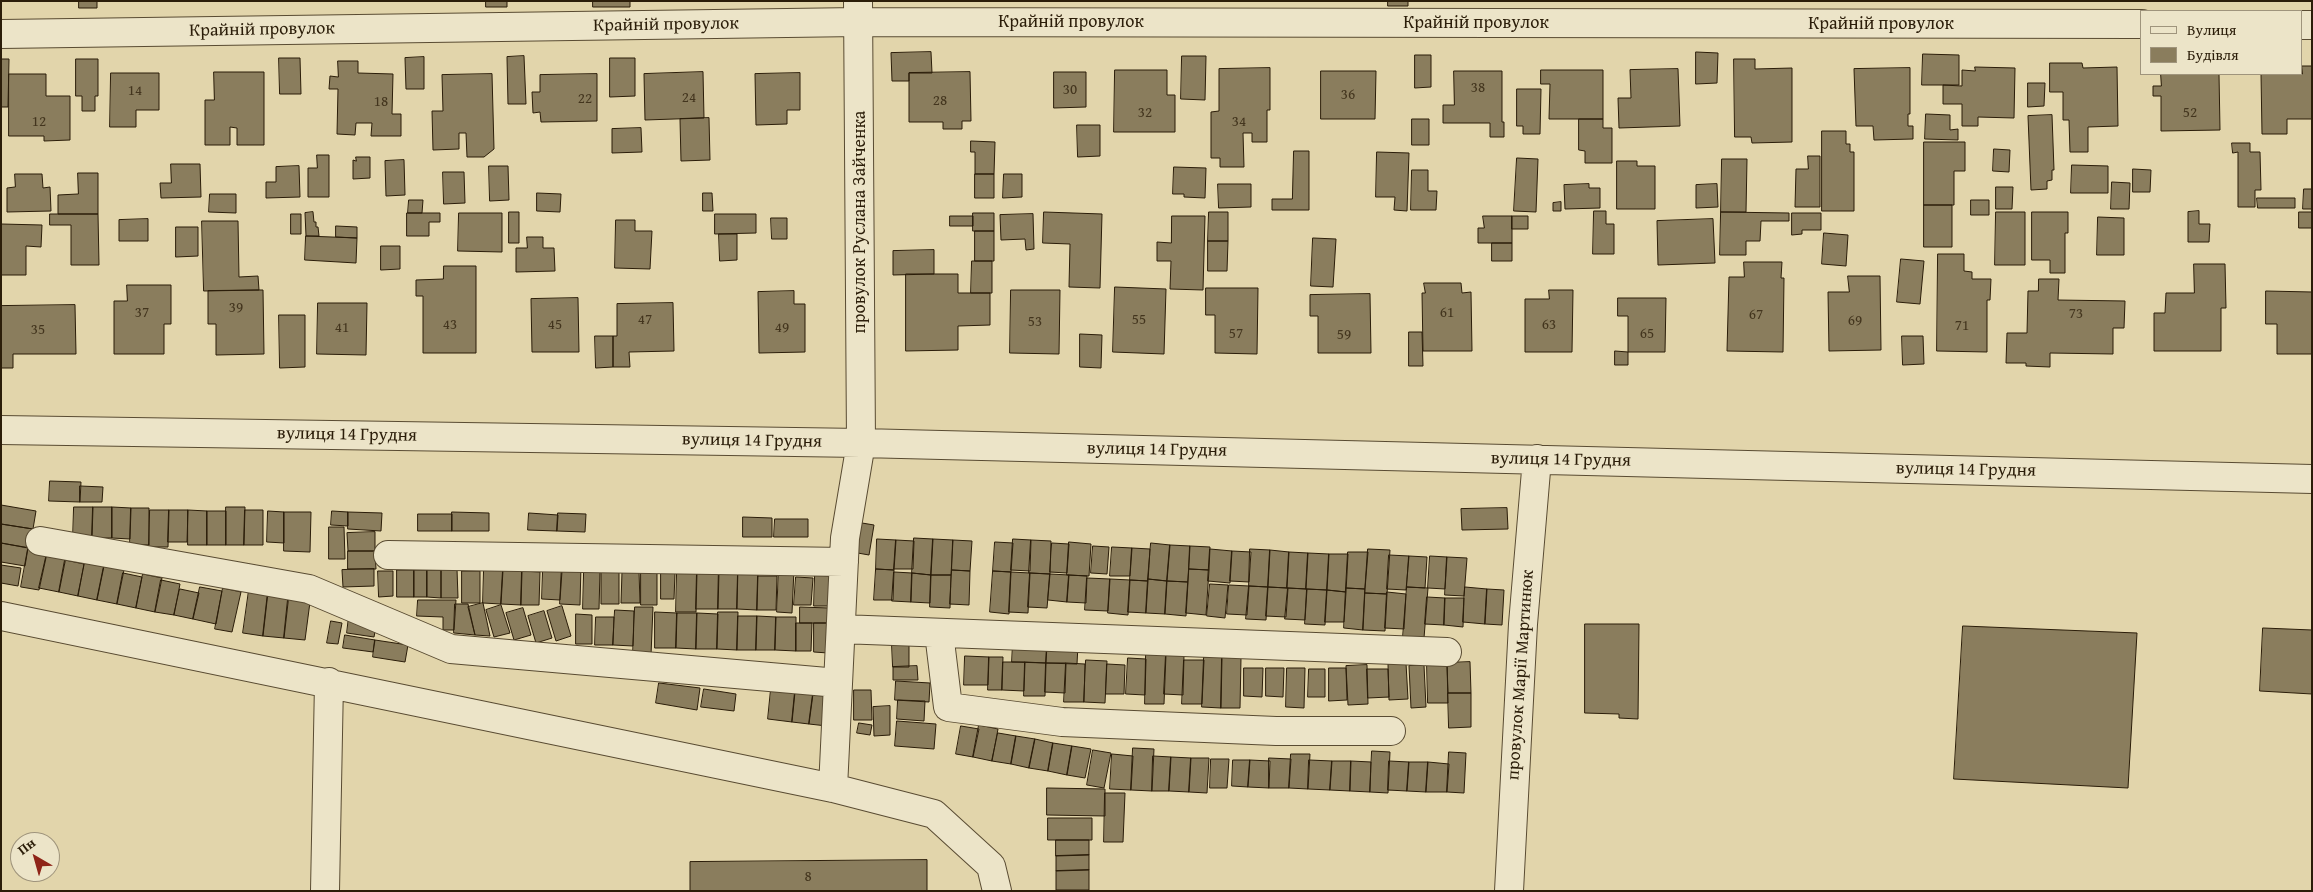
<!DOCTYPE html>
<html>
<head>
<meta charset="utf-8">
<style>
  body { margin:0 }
  #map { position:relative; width:2313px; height:892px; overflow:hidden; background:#e2d5ab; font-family:"Gentium Book Plus",serif }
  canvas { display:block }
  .frame { position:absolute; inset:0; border:2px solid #2b1d09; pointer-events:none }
  .legend { position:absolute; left:2140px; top:10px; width:162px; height:65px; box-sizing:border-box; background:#ece4c8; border:1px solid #9f947c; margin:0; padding:6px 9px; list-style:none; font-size:15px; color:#2b1d09 }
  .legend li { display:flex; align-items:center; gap:10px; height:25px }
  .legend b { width:25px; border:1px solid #9f947c }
  .north { position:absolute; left:10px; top:832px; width:50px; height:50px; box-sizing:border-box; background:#ece4c8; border:1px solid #9f947c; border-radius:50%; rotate:322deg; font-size:14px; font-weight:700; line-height:20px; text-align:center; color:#2b1d09 }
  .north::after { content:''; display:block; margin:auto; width:18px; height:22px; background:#8f2418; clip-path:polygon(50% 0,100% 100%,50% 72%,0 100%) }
</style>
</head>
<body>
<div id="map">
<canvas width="2313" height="892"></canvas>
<div class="frame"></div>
<ul class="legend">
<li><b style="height:6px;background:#ece4c8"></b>Вулиця</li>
<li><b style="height:14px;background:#8a7d5d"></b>Будівля</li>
</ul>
<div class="north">Пн</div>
</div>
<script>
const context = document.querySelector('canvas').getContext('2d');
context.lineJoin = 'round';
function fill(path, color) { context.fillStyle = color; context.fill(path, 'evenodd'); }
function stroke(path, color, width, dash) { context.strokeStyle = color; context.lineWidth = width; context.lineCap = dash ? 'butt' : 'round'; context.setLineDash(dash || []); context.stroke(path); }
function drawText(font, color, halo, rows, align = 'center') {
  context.font = font + ' "Gentium Book Plus",serif'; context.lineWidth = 4; context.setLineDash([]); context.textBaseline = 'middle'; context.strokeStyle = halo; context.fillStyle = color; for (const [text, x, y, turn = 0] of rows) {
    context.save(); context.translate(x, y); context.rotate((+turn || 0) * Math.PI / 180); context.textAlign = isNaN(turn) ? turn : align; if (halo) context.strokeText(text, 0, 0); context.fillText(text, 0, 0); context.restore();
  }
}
const building = new Path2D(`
  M79 1H97V8H79Z
  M486 1H507V7H486Z
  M593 1H630V7H593Z
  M1388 1H1408V6H1388Z
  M931 52 932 73H909V81H892L891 53Z
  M1696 52 1718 53 1717 83 1696 84Z
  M1923 54 1959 55V85H1922Z
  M1415 55H1431V87L1415 88Z
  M524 56 526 104H508L507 57Z
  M1182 56H1206L1205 100 1181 99Z
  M424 57V89H406L405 58Z
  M279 58H300L301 94H280Z
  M610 58H635V96L610 97Z
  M1 59H9L8 107H1Z
  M76 59H98V96H95V111H82V96H76Z
  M1734 59H1755V69L1792 68V142L1752 143 1751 137H1735Z
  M338 61H358V73L393 74 392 114H401V136H371L372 123H356L355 135 337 134 338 89H329L330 76 338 77Z
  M2050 63H2082L2083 68 2117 67 2118 126 2088 127V152H2070L2069 120H2063V92H2050Z
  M2302 66H2312V119H2287V134H2262L2261 74H2302Z
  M1975 67 2015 68 2014 118 1978 117V126H1962V104H1943V85L1962 86V70L1975 71Z
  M1270 68V110H1267V142H1252V133H1243L1244 167H1220V158H1211V112L1219 111V69Z
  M1910 68V114H1908V126H1913V139L1874 140 1873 126H1856L1854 69Z
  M1678 69 1680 126 1619 128 1618 98H1631L1630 70Z
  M1115 70H1167V95H1175V132H1114Z
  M1541 70H1603V119H1549L1550 84H1541Z
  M1321 71H1376L1375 119H1321Z
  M1454 71H1502V122H1504V137H1490V123H1443V105H1454Z
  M214 72H264V145H237V128L230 127V145H205V100H214Z
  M703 72 704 118 645 120 644 74Z
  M970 72 971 121H962V129H943V122H909V73Z
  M1054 72H1086V107L1054 108Z
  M111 73H159V110H136V127H110Z
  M800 73V110H787V124L756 125 755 74Z
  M9 74H46V96H70V140L44 141V136H9Z
  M492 74 494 149 484 157H467L466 133H459V149L433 150 432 111H443L442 75Z
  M597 74V121L541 122 540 112 533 113 532 92H540V75Z
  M2161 74H2219L2220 130 2161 131V96H2153V86H2161Z
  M2028 83H2045L2044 106 2028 107Z
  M1517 89H1541L1540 134H1523V126H1517Z
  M1926 114 1950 115V130L1958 129V140L1925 139Z
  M2052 115 2054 170H2052V180L2047 181V189L2031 190 2028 116Z
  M709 118 710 160 681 161 680 119Z
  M1412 119H1429V145H1412Z
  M1579 119H1603V128H1612V163H1585V151L1579 150Z
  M1077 125H1100V156L1078 157Z
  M641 128 642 152 612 153V129Z
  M1822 131H1846V144H1850V152H1854V211H1822Z
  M971 141 995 142 994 174H975V152H971Z
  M1924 142H1965V171H1954V205H1924Z
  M2232 143H2250V152H2260L2261 190H2255V207H2238V152L2233 153Z
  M1994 149 2010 150 2009 172 1993 171Z
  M1294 151H1309V210H1272V199H1292Z
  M1377 152 1409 153 1407 211 1394 210 1395 197H1376Z
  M317 155H329V197H308V168H317Z
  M1808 156H1820V207H1795L1796 169H1808Z
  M356 157H370V178L353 179V160L356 161Z
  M1517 158 1538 159 1536 212 1514 211Z
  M1722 159H1747L1746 212H1721Z
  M404 160 405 195 386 196 385 161Z
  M1617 161H1637V166H1655V209H1617Z
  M171 164H200L201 197 161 198 160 183H171Z
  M2072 165 2108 166V193H2071Z
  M299 166 300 197 266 198V182H276V167Z
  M489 166H508L509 200 490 201Z
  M1174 167 1206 168 1205 198 1184 197V194H1173Z
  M2133 169 2151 170 2150 192H2133Z
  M1412 170H1428V191H1437L1436 210H1411Z
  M443 172H464L465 203 444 204Z
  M78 173H98V214H58V195L78 194Z
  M15 174H42L43 188 50 187 51 211 7 212V188L15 187Z
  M975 174H994V198H975Z
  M1004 174H1022V197L1003 198Z
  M2112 182 2130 183 2129 209H2111Z
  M1218 184H1251V207L1219 208Z
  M1589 184V188H1600V208L1565 209 1564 185Z
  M1717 184 1718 207 1696 208V185Z
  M1996 187H2013L2012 209H1996Z
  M2304 189H2312V209H2303Z
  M537 193 561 194 560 212 537 211Z
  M703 193H712L713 211H703Z
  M210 194H236V213L209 212Z
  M2257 198H2295V208H2258Z
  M409 200H423L422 213H408Z
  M1971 200H1989V215H1971Z
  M1561 202V211H1553V203Z
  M1924 205H1952V247H1924Z
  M1594 211H1606V224H1614V254H1593Z
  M2199 211V224H2210L2209 242H2188V212Z
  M313 212 314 222H316V227H318L319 236H306L305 213Z
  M509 212H519V243H509Z
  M1044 212 1102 214 1100 288 1069 287 1070 244 1043 243Z
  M1209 212H1228V241H1208Z
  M1721 212 1789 213V221H1761L1760 241H1746V255H1720Z
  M1996 212H2025V265H1995Z
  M2032 212H2068V233H2065V273H2050V260H2032Z
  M2299 212H2312V228H2299Z
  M407 213H440V222H429V236H407Z
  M459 213H502V252L458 251Z
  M973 213H994V231H973Z
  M1792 213H1821V230H1802V234L1792 235Z
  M50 214H98L99 265H71V225H50Z
  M291 214H301V234H291Z
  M715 214H756V233L715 234Z
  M1033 214 1034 249 1026 250 1025 239 1001 240 1000 215Z
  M950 216H973V226H950Z
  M1172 216H1205L1203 290 1170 289 1171 261H1157V242L1171 243Z
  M1483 216H1512V243H1478V228H1484Z
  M1512 216H1528V229H1512Z
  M2098 217 2124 218V255H2097Z
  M771 218H787V239H772Z
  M148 219V241H119V220Z
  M1713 219 1715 263 1658 265 1657 221Z
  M616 220H635V231H652L650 269 615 268Z
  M202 221H238L239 277 258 276 259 290 204 291Z
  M1 224 42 225 41 247 26 246V275H1Z
  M336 226 357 227V238L336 237Z
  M176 227H198V256L176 257Z
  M975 231H994V261H975Z
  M1824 233 1848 235 1846 266 1822 264Z
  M719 234H737V260L720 261Z
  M306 236 357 238 356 263 305 260Z
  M527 237H543V248H554L555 271 516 272V248H527Z
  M1313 238 1336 239 1333 287 1311 286Z
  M1208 241H1228L1227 271H1208Z
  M1492 243H1512V261H1492Z
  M381 246H400V269L381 270Z
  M934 250V274L893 275V251Z
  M1938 254H1964V271L1972 272V279H1991L1990 300H1987V352L1937 351Z
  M1901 259 1924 261 1920 304 1897 302Z
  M972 261H992V293H971Z
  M1744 262H1782L1781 278H1784L1783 352 1727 351 1729 277H1744Z
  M2194 264H2225L2226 308H2221V351H2154V313H2165L2166 293H2194Z
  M444 266H476V353H423V296H416V280L443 279Z
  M906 274H958V293H990V325L958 326V350L906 351Z
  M1848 276H1880L1881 350 1829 351 1828 292H1849Z
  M2039 279H2059L2058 300 2125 301 2124 328H2113V354L2050 353V367L2026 366V363H2006L2007 333H2027L2028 291H2038Z
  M1424 283H1461L1462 293 1471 292 1472 351H1423L1422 293H1425Z
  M127 285H171V324H164V354H114V301H127Z
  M1115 287 1166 289 1164 354 1113 352Z
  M1206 288H1258L1257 354 1215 353V315H1206Z
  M259 290H263L264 354 216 355V324H208V291Z
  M1011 290H1060L1059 354 1010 353Z
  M1549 290H1573L1572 352H1525V299H1549Z
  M794 291V304H805V352L759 353 758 292Z
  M2266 291 2312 292V354H2277V324H2266Z
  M1370 294 1371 353H1318V316H1310V295Z
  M578 298 579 352H532L531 299Z
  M1618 298H1666L1665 352H1628V316H1618Z
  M318 303H367L366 355 317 354Z
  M673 303 674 351 629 352 630 367H613V336H617V304Z
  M75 305 76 354H13V368H1V306Z
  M279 315H305V367L280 368Z
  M1409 332H1422L1423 366H1409Z
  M1080 334 1102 335 1101 368 1080 367Z
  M595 336H613V367L596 368Z
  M1902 336H1923L1924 364 1903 365Z
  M1615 351 1628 352V365H1615Z
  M50 481 81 482 80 502 49 501Z
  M80 486 103 487 102 502H80Z
  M1 505 36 511 33 529 1 524Z
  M74 507H93L92 538H73Z
  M93 507H112V538H92Z
  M112 507 131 508 130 539 112 538Z
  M226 507H245L244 545H226Z
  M131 508H149V545L130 544Z
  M1507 508 1508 529 1462 530 1461 509Z
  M150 510H169L168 547H149Z
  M169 510H188L187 542H168Z
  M188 510 207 511V545H188Z
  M245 510H263V545H244Z
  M207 511H226V545H207Z
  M268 511 284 512V543L267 542Z
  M332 511 348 512V526L331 525Z
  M284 512H311L310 552 284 551Z
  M348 512 382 513 381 531 348 529Z
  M452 512 489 513V531H452Z
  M529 513 558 515 557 531 528 530Z
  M558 513 586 514 585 532 557 531Z
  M418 514H452V531H418Z
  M743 517 772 518V537H743Z
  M775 519H808V537H774Z
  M856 522 874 525 869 555 852 552Z
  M1 524 33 529 30 548 1 543Z
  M329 527H344L345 559H329Z
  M375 532V551H348L347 533Z
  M914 538 933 539 931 575 912 573Z
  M877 539 896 540 894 570 876 569Z
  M933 539 953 540 951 575H931Z
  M1013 539 1031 540 1030 571 1011 570Z
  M896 540 914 541 913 569H894Z
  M953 540 972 541 970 571 952 570Z
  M1031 540 1051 541 1050 574 1029 573Z
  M995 542 1013 543 1011 572 993 571Z
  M1069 542 1091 544 1089 576 1067 575Z
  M1 543 28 548 25 566 1 562Z
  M1052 543 1069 544 1067 573 1050 572Z
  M1151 543 1170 545 1167 581 1148 579Z
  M1170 545 1190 546 1188 582 1167 581Z
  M1093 546 1109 547 1107 574 1091 573Z
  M1190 546 1210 547 1209 570 1189 569Z
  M1112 547 1132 548 1130 576H1110Z
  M1132 548 1150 549 1148 581 1130 580Z
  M28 549 47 553 39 590 21 587Z
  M1210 549 1232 551 1230 583 1208 581Z
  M1250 549 1270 550 1268 587 1249 586Z
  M1368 549 1390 550 1387 594 1365 593Z
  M1270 550 1289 552 1287 588 1268 587Z
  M348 551H375L376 569H348Z
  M1232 551 1251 552 1249 582 1230 581Z
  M1289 552 1308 553 1306 589 1287 588Z
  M1348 552H1368L1365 589 1346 588Z
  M47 553 66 557 59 592 39 588Z
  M1308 553 1329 554 1327 590 1306 589Z
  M1329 554H1348L1346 592 1327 590Z
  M1389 555 1409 556 1406 590 1387 589Z
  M1409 556 1427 557 1425 588 1407 587Z
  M1430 556 1447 557 1445 589 1428 588Z
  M1447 557 1467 558 1464 596 1445 595Z
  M65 560 84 564 78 596 59 592Z
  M85 562 104 566 97 600 78 596Z
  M719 563 738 564 737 609H718Z
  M1 565 21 568 18 586 1 583Z
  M562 565H581L580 605 560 604Z
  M104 566 124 570 117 604 97 600Z
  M779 568 794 569 792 613 777 612Z
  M374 569V586L343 587 342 570Z
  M457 569 458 598H441V570Z
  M484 569 503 570 501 604 483 603Z
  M876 569 894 570 893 600H874Z
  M1189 569 1209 570 1206 615 1186 613Z
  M397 570H414V597H397Z
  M414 570H427V597H414Z
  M427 570H441V598L427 597Z
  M503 570 522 571 521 605 501 604Z
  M543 570 562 571 560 600 542 599Z
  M641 570H657V605H641Z
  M677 570 697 571 696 612H676Z
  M952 570 970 571 969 605 950 604Z
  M378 571H393V596L379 597Z
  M462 571H480V603H462Z
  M522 571 540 572 539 605H521Z
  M619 571V604H601V572Z
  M639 571 640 603H621L622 572Z
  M697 571H719L718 609H696Z
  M993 571 1011 572 1009 614 990 612Z
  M584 572H600L599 609H583Z
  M661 572 675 573 674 599H661Z
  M738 572H758L757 610 737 609Z
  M894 572 912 573 911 602 892 601Z
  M1011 572 1030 573 1028 613 1009 612Z
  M123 573 142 577 136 608 117 604Z
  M912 573 931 575 930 603 911 602Z
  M1030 573 1050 574 1047 608 1028 607Z
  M143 574 162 578 155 612 136 608Z
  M1050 574 1069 575 1067 602 1048 600Z
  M815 575 831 576 830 606H814Z
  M931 575H951L950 608 930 607Z
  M1069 575 1087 576 1086 603 1067 602Z
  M758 576H777L776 610H757Z
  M796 577 813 578 811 605H794Z
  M1087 578 1110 579 1108 611 1085 610Z
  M1110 579 1130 580 1128 615 1108 613Z
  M1148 579 1167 581 1165 614 1146 613Z
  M161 580 180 584 174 615 155 612Z
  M1130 580 1148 581 1146 613 1128 612Z
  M1167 581 1188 582 1186 616 1165 614Z
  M1210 584 1228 585 1225 618 1207 616Z
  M1229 585 1249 586 1247 615 1227 614Z
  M1249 586 1268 587 1266 620 1246 619Z
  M200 587 222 591 216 624 193 619Z
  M1268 587 1288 588 1286 617 1266 616Z
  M1407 587 1428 588 1424 638 1403 637Z
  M1465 587 1487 589 1485 624 1463 622Z
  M223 588 241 592 232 632 215 629Z
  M1288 588 1307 589 1305 620 1285 619Z
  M1346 588 1365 589 1363 630 1344 628Z
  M180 589 199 593 193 619 174 615Z
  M1307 589 1327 590 1325 625 1305 624Z
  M1487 589 1504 590 1502 625 1485 624Z
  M249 590 268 592 263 636 243 633Z
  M1327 590 1346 592 1344 622H1325Z
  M268 592 289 594 284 638 263 636Z
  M1387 592 1406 594 1404 629 1385 628Z
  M1365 593 1387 594 1385 631 1363 630Z
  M1427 597 1445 598 1444 625 1425 624Z
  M1445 598H1464L1463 627 1444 625Z
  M288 599 310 602 305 640 284 638Z
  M418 600H456L454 630H443V617L417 616Z
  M483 603 490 636 475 635 468 607Z
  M455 604H468L475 635 454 633Z
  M501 605 510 633 494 637 486 610Z
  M562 606 571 636 556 641 547 611Z
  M635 607H653L651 655 633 654Z
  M800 607 829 608V623H800Z
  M523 608 531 635 514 640 506 613Z
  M615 610 634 611 633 646 613 645Z
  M544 611 552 638 536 643 528 616Z
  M655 612 677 613 676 648H655Z
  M718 612H738L737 650 717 649Z
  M677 613H697L696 649 676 648Z
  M697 613 718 614 717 649H696Z
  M576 614 592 615V644H576Z
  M349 616 377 621 374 637 347 633Z
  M738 616H757L756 650H737Z
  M757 616 776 617 775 650H756Z
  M596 617H614L613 645H595Z
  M776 617H796V651L775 650Z
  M331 621 342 623 338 644 327 643Z
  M796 623H812L811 651H796Z
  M814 623H829L828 653 814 652Z
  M1585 624H1639L1638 719 1619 718V714L1585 713Z
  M1963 626 2137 633 2128 788 1954 779Z
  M2263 628 2312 630V694L2260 691Z
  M345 635 375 640 373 652 343 648Z
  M375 640 408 645 405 662 373 657Z
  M1013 643 1047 645 1046 663 1012 662Z
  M892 645H909V667H893Z
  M1047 645H1078L1077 664 1046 663Z
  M1146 654H1166L1164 704H1145Z
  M1166 654 1184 655 1183 695 1164 694Z
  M965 656 989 657 988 685H964Z
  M989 657H1003L1002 690H988Z
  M1204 657H1222L1221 708 1202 707Z
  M1222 657 1241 658 1240 708H1221Z
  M1128 658 1146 659 1145 695 1126 694Z
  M1086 660 1107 661 1105 703 1084 702Z
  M1184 660H1204L1202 704H1182Z
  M1003 662H1025L1024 691 1002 690Z
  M1025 662 1046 663 1045 696H1024Z
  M1470 662 1471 693H1448L1447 663Z
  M1046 663H1066L1065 693 1045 692Z
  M1066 663 1085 664 1084 702H1064Z
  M1406 663 1408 699 1389 700 1388 664Z
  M1107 664 1125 665 1124 694H1106Z
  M1427 664H1447L1448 703H1428Z
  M1367 665 1368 704 1348 705 1346 666Z
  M1424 665 1426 707 1411 708 1409 666Z
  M917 666 918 680H893V667Z
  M1244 668H1263L1262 697 1244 696Z
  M1266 668H1284L1283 697 1266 696Z
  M1287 668H1305L1304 708 1286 707Z
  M1329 668H1346L1347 700 1329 701Z
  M1309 669H1325V697H1308Z
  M1367 669H1388L1389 697 1368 698Z
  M896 681 930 683 929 702 895 700Z
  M659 683 700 688 697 710 656 703Z
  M704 689 736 694 734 711 701 707Z
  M771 689 795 692 792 722 768 719Z
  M854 690H871L872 720H854Z
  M795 692 813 694 809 724 792 722Z
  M1448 693H1471V727L1449 728Z
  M813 694 830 696 827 726 809 724Z
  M898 700 925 701 924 721 897 719Z
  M890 706V735L874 736 873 707Z
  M897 721 936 724 934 749 895 746Z
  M859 723 872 725 870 735 857 733Z
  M979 725 998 729 992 761 973 757Z
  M961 726 979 729 973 757 956 754Z
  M998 733 1016 736 1011 764 992 761Z
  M1016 736 1035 739 1029 768 1011 764Z
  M1035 739 1053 743 1048 771 1029 768Z
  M1053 743 1072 746 1067 775 1048 771Z
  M1072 746 1091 749 1085 778 1067 775Z
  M1133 748 1154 749 1152 791 1131 790Z
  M1093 750 1111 753 1104 788 1087 785Z
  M1372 751 1390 752 1388 793 1370 792Z
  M1449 752 1466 753 1464 793 1447 792Z
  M1112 754 1133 756 1131 790 1110 789Z
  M1291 754H1310L1308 789 1289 788Z
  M1153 756 1171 757 1169 791H1152Z
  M1171 757 1191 758 1189 792 1169 791Z
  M1191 758H1209L1207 793 1189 792Z
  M1269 758 1291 759 1289 788H1269Z
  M1211 759H1229L1227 788H1210Z
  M1233 760H1250L1248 787 1232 786Z
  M1250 760 1270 761 1269 788 1248 787Z
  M1309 760 1332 761 1330 790 1308 789Z
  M1332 761H1351L1350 791 1330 790Z
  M1351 761 1371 762 1370 792 1350 791Z
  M1389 761 1409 762 1407 791 1388 790Z
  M1409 762H1428L1426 792 1407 791Z
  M1428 762 1449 764 1447 792H1426Z
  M1047 788 1105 789V816L1047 815Z
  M1105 793H1125L1123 842H1104Z
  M1048 818H1092V840H1048Z
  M1056 840H1089V855L1056 856Z
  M1089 855V870L1056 871V856Z
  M927 860V891H690V862Z
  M1089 870V890H1056V871Z`);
fill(building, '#8a7d5d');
stroke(building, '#2b1d09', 1);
const minor = new Path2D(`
  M2302 25H2312
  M1 34 858 22 2142 24
  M1 430 861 443 2312 479
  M40 541 309 589 451 649 838 683
  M388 555 844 562
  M1 616 833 788 934 814 991 866 997 891
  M841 629 1447 652
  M939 633 948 707 1062 722 1276 731H1391
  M833 788 845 538 861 443 858 1
  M325 891 329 682
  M1509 891 1523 624 1537 459`);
stroke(minor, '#594b32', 30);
stroke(minor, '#ece4c8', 28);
drawText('15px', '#43351e', null, [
  ["38",1478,88],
  ["30",1070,90],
  ["14",135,91],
  ["36",1348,95],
  ["24",689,98],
  ["22",585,99],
  ["28",940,101],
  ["18",381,102],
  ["32",1145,113],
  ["52",2190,113],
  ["12",39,122],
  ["34",1239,122],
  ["39",236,308],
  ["37",142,313],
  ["61",1447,313],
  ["73",2076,314],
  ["67",1756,315],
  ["47",645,320],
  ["55",1139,320],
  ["69",1855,321],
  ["53",1035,322],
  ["43",450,325],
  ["45",555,325],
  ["63",1549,325],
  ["71",1962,326],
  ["41",342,328],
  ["49",782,328],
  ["35",38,330],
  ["57",1236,334],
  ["65",1647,334],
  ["59",1344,335],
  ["8",808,877]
]);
drawText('18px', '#2b1d09', '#ece4c8', [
  ["Крайній провулок",1071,22],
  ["Крайній провулок",1476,23],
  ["Крайній провулок",1881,24],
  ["Крайній провулок",666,25,-1],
  ["Крайній провулок",262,30,-1],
  ["провулок Руслана Зайченка",860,222,-90],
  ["вулиця 14 Грудня",347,435,1],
  ["вулиця 14 Грудня",752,441,1],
  ["вулиця 14 Грудня",1157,450,1],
  ["вулиця 14 Грудня",1561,460,1],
  ["вулиця 14 Грудня",1966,470,1],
  ["провулок Марії Мартинюк",1521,675,-86]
]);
</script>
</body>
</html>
